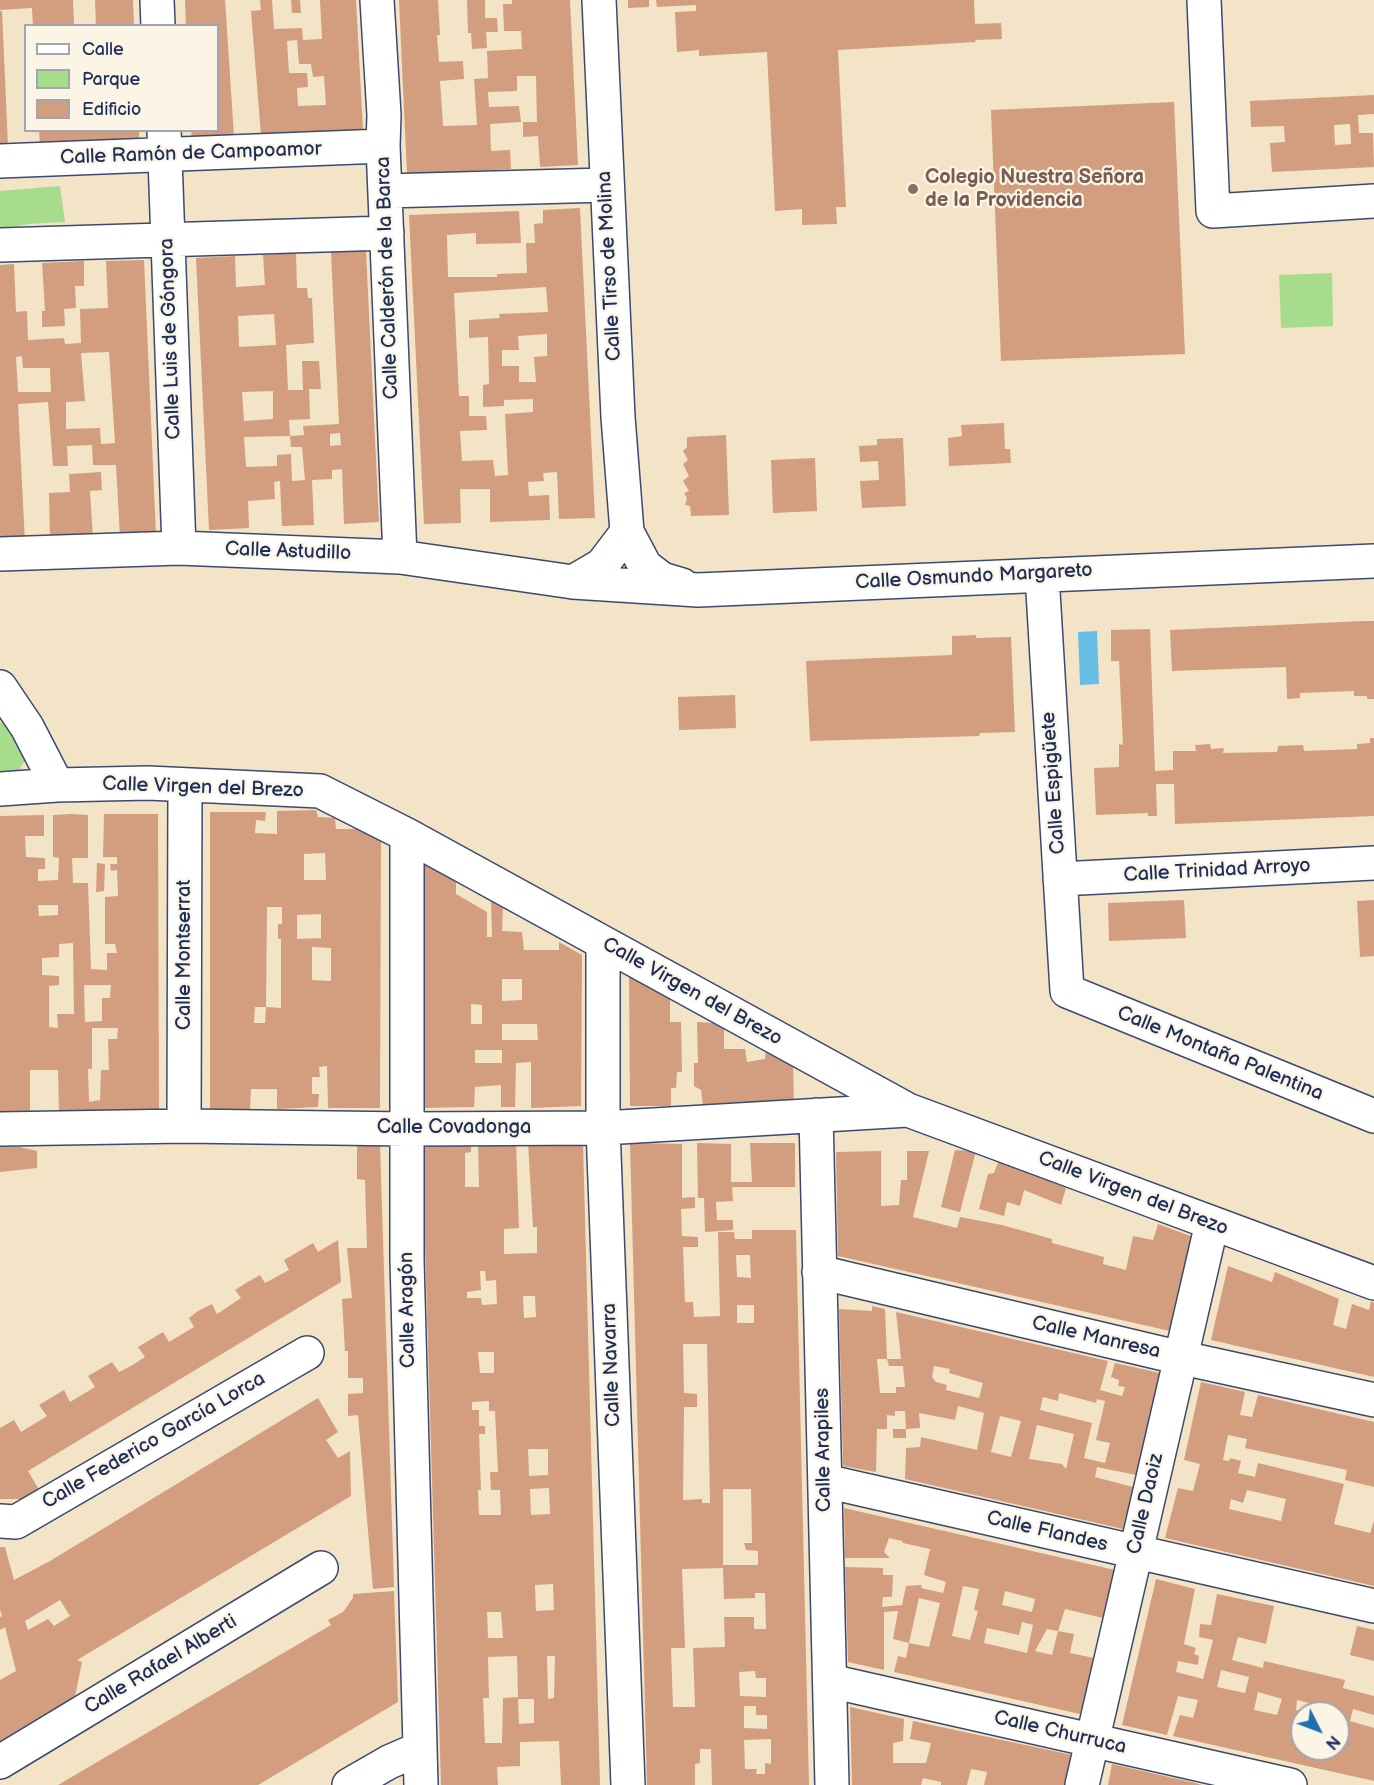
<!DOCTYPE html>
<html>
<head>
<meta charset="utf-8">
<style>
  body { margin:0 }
  #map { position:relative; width:1374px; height:1785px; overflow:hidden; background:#f3e3c7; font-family:"Balsamiq Sans",sans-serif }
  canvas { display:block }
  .legend { position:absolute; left:24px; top:24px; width:195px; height:108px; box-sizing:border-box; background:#fcf5e5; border:2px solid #a2a6af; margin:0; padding:8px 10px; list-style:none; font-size:18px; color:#1b2f5e }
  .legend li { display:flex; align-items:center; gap:12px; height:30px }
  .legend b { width:30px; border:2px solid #a2a6af }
  .north { position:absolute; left:1290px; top:1701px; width:60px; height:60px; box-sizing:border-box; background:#fcf5e5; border:2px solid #a2a6af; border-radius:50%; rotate:132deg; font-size:16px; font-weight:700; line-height:24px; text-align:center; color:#1b2f5e }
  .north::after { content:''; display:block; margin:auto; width:21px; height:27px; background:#1f6fb2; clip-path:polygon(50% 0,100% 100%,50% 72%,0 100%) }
</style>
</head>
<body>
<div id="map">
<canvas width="1374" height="1785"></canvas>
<ul class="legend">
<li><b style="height:8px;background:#fff"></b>Calle</li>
<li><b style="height:16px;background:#a7dc8d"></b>Parque</li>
<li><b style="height:16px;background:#d29e7f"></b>Edificio</li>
</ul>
<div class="north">N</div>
</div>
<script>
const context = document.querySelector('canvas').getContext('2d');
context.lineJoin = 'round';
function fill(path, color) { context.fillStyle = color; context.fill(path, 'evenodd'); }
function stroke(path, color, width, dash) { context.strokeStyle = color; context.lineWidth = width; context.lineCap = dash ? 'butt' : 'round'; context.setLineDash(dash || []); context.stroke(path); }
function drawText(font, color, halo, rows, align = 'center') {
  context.font = font + ' "Balsamiq Sans",sans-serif'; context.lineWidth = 4.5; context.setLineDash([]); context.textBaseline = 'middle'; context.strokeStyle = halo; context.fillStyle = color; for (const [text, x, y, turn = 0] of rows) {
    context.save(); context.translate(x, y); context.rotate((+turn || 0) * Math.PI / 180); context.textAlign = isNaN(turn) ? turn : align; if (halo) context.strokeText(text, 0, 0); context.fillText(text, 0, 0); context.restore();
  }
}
fill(new Path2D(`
  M60 186 65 222 29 224 0 229V191Z
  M1332 273 1333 326 1281 328 1279 275Z
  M0 722 40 738 0 799Z`), '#a7dc8d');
fill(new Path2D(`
  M1097 631 1099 684 1080 685 1078 632Z`), '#67bee4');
fill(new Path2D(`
  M0 0H73L74 24 33 26 32 8 0 10Z
  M95 0H133L134 26H96Z
  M185 0H225L234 136 192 138 191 130H218V26H186Z
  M260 0H272L274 29 302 28 303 40 322 39 320 0H356L363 130 261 135 251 11 261 10ZM297 40 299 64H311L313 77 324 76 326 105 298 106 297 88 308 87 307 73H289L287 41Z
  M291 0H300L301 13H292Z
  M399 0H438L440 35H437L439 62 463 61 464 79 440 81 443 126 477 125 474 79 488 78 487 51 522 49 521 31H504L503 4H512V0H570L578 165 540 167 538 136 523 137V122H537L536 76H517V91L488 92 489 107 519 106 521 122 490 124 491 151 510 150 511 169 407 174Z
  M467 0H485V18H497L498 32H486L487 48 472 49 471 33H468Z
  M628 0H649V7L628 8Z
  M656 0H974L975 24 1001 23 1002 39 975 40 976 42 838 50 846 207H836L837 224 802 225V209L775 211 767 52 699 56V50L677 52 675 12 696 11V5L657 7Z
  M0 11H2L8 146H0Z
  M1374 95V114L1358 115 1359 133H1373L1374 167 1272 172 1270 143 1285 142 1284 126 1251 127 1250 101ZM1350 124 1351 144 1335 145 1334 125Z
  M1174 102 1185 354 1001 361 991 110Z
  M39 130H139V140L40 145Z
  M580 208 595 518 559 519 557 472 543 473 544 481 528 482 529 496 549 495 550 520 490 522V489H460L461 523 424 524 409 215 519 211 521 243 476 244V233L447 235 448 277H497V274L527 273 526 243H535L534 224 543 223V210ZM546 287 548 312 499 314 500 318 469 320V338L488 337 489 384 483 385V407L504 406V400L533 399V412L505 414 508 475 495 476 493 460 462 461 460 431 487 430 486 416H469V396H459L454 293ZM547 334V356L534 357 536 382H519V366H502V350H519L518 336Z
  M366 251 379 522 344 524 342 469 332 470V479L312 480 314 525 282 526 280 481 274 482 275 499 248 501 249 528 209 530 196 258 235 256 236 287 265 285 263 255 296 253 297 288H307L308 298H312L314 343 286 345 288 390H303L302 361H319L321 389H309L310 419 289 420 290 436 244 437 246 467 277 466V455L291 454 292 481 305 480 302 447H291L290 436 304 435 303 426 339 424 331 252ZM274 314 276 345 239 347 238 316ZM273 391V419L244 421 242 392ZM340 433 341 445 330 446V434Z
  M144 260 156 535 120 537 116 465H93L92 445 67 446 68 466H53L48 402 18 404 25 542H0V265L14 264 16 312 27 311 28 340 64 338 65 344 81 343 80 309 108 308 106 261ZM109 352 115 443 101 444 100 428 66 429V402L85 401 81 353ZM22 356 23 368H50L51 392H18L16 357Z
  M84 261V286H75L76 308 64 309 65 326 42 327V311H45L42 263Z
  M1004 423 1005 449H1010L1011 463 949 466 948 438 962 436 961 425Z
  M726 435 729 515 691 516 690 506 685 505 687 498 684 493 689 491 683 481 689 476 683 464 688 460 683 451 687 447V437Z
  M903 438 906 506 862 508 860 481 879 480 878 461 860 462 859 446 877 445V439Z
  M815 458 817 511 773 513 771 460Z
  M101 472 102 490 90 491 93 538 50 540 49 493 70 492 69 474Z
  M1364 621H1374V699H1367V696H1354V691L1300 693V698L1287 699 1286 667 1172 671 1170 630Z
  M1150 629 1155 771 1173 770V751H1196L1195 745 1210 744 1211 749 1224 748 1223 753 1277 752 1278 746 1303 745 1304 751 1357 749V744L1370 743V738H1374V816L1175 824 1174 784H1156L1157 816H1148V813L1096 815 1094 768 1119 767V744L1123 745 1119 661H1111V630Z
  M976 635V638L1011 637 1015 732 980 733 979 736 810 741 806 661 952 655V636Z
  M735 695 736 728 679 730 678 697Z
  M316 810 318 817 335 818 336 829H366L381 837 380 1108H328L327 1066 319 1067 320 1077H312V1094H319L318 1107 277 1109V1089H251L250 1109 210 1110V812H266L265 821 256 820 255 833 277 834V811ZM325 853 326 880H304V854ZM267 907H282V924H278V939H281V1008L266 1007 265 1023H254L255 1007H266ZM321 914V938L297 939V915ZM312 947 331 948V981L312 980Z
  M71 814 88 815V858H72L73 883H88L91 969 107 970V953H117L115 944H105V897L118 896 117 870 111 871 110 864H117V857H103L104 814H158L159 1111 59 1112 58 1070H30V1113L0 1114V816L44 815V836H25L26 857 45 858V869H38V881L58 880 59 858 53 857V815ZM38 905H58V915L39 916ZM73 943 74 1014H57L58 1028 49 1027V986L59 985V976L42 975V958L59 957V944ZM84 985H111L110 998H102V1021L85 1022ZM92 1028H118L117 1039H108L109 1070H101L100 1100 89 1102 88 1069H92Z
  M423 860 456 880V894L487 912V937H492L491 901 503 908 502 931 522 932 524 950H559V942L582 955 581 1106 531 1108V1062L516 1063 515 1107H501V1085L475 1087 474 1107 421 1108ZM502 979H522V1000L502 1001ZM471 1004 482 1005V1024H471ZM502 1024H537L538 1040H502ZM475 1050H502V1063H475Z
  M97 863 105 864 104 891 96 892Z
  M1184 900 1186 938 1109 941 1108 903Z
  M1374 900V956L1360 957 1357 901Z
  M629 976 670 997V1022H681L682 1072H677L676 1088H671V1106H630Z
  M714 1019 724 1025V1049H745L747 1062 765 1059 766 1046 793 1060 794 1105 703 1106 701 1090 694 1086V1063H698L697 1022 714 1023Z
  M478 1142 516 1143 519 1228 504 1229V1254L537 1253V1227H533L528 1143H583L600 1785H561L559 1741 520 1742V1766L497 1767 498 1785H441L422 1143H471V1152L465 1153V1187H479ZM480 1271H485L486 1281 496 1280 497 1304 482 1305 481 1298H467V1292L481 1290ZM523 1296H535L536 1317 524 1318ZM478 1352H494V1373H480ZM489 1401V1411H495L498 1472H490L491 1490H500L501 1515H479L478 1490H481L479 1434H485V1426H479V1410H472V1402ZM528 1449H548V1475L529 1476ZM549 1488 550 1514 531 1515 530 1489ZM553 1584 554 1610 536 1611 535 1585ZM487 1612H501L503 1638H488ZM517 1656 518 1697 503 1698 502 1743H485L483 1698H489L488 1657ZM547 1656H555L554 1698 548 1699ZM518 1699H534V1723L519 1724Z
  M630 1143 682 1144V1198L695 1197V1208L681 1209 682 1236 698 1237V1247H683L685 1302H693L694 1317 720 1316 718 1232H734L735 1239H752V1230H796L809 1785H712L711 1749H700V1763L695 1764V1785H647ZM736 1255H750L751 1278 737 1277ZM737 1305H754V1323H737ZM683 1344H707L710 1503H702V1499L683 1500 684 1407H697V1394L684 1393ZM723 1489H751L752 1543H744L746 1550 758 1551V1565H723ZM723 1568 724 1599 755 1598V1593H765L766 1629H754V1617H724L725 1647 693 1648 695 1707H673L671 1648H685L682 1569ZM755 1671 756 1678H766V1697L740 1696 739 1672ZM744 1706H756V1715H767V1729L744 1728ZM771 1739V1764L765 1763V1774H756L757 1769H745L744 1740Z
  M697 1143 731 1144V1182H752L750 1143H795V1187H732L733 1201 716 1202 717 1220H733V1230L705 1232 704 1198H698Z
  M357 1144H380L394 1587 373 1589 358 1415 348 1416V1394L363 1393V1378H348V1351H345L342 1299 352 1298 347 1248H367L365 1180 357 1179Z
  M0 1147H20L37 1151V1168L0 1172Z
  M955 1150 976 1151 960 1212 941 1207Z
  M881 1151V1206L899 1205 901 1180H907V1151H929L913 1217 957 1228 960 1217 1002 1225 1052 1239V1243L1104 1257 1103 1264 1126 1270 1133 1236 1153 1240 1158 1224 1193 1237 1170 1331 838 1256 836 1152Z
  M999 1160 1066 1188 1061 1205 1024 1190 1020 1206 1007 1202 1004 1216 979 1209 988 1174 994 1173Z
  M338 1240 341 1282 28 1471 41 1493 33 1498 25 1496 24 1499H0V1428L14 1420 21 1432 47 1416 39 1405 64 1390 70 1402 95 1387 88 1376 112 1362 119 1372 131 1366 145 1357 138 1347 163 1332 169 1342 194 1327 189 1318 198 1311 212 1304 217 1314 241 1298 235 1290 246 1283 260 1275 265 1283 289 1270 284 1260 296 1253 313 1243 318 1252Z
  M1228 1266 1272 1282 1275 1272 1339 1299 1333 1325 1346 1329 1352 1304 1369 1310 1371 1301 1374 1303V1377L1211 1340Z
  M872 1306 885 1309 887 1359H901L896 1312 1108 1361 1100 1390 1122 1396 1125 1387 1118 1386 1119 1380 1111 1377 1115 1363 1160 1373 1136 1475 1097 1467 1095 1477 1133 1487 1123 1529 905 1479 906 1448 920 1447 921 1437 977 1450 984 1413 958 1406 955 1420 919 1413 920 1428 906 1429 905 1411H895V1416L887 1415V1429H877L876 1472 843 1466 839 1309 872 1311ZM877 1359H887L889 1366H903L905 1387H896V1393H880ZM934 1366 950 1369 949 1373 983 1383 979 1398 946 1390 947 1385 936 1382 932 1377ZM1059 1393 1096 1403 1097 1399 1105 1401 1096 1440 1110 1443 1105 1463 1084 1458 1092 1423 1040 1410 1043 1397 1058 1401ZM1000 1416 1021 1421 1011 1457 991 1452ZM1037 1425 1074 1434 1066 1469 1062 1464 1029 1459Z
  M1201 1382 1245 1392 1240 1415 1252 1417 1258 1395 1374 1422V1487L1345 1480 1347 1470 1245 1448 1247 1439 1228 1435 1223 1460 1229 1461 1230 1458 1241 1461 1238 1473 1255 1477 1258 1463 1344 1484 1334 1524 1370 1533 1374 1521V1586L1165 1538 1178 1488 1193 1491 1200 1464 1184 1460ZM1247 1490 1286 1499 1281 1521 1229 1509 1231 1499 1243 1503Z
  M318 1398 338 1432 326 1440 338 1458 350 1451 351 1496 77 1660 82 1662 74 1701 0 1744V1680L16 1671 5 1627 0 1630V1617L2 1616 0 1610V1547H5L14 1580 50 1561ZM60 1600 70 1616 54 1626 48 1619 28 1630 25 1621Z
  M893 1429H906V1438H893Z
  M844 1508 1115 1570 1103 1618 1065 1609 1058 1631 1047 1629 1035 1651 1052 1655 1058 1631 1074 1634 1070 1653 1094 1658 1080 1714 894 1672 898 1656 906 1658 909 1643 929 1647 940 1603 919 1598 909 1643 893 1639 898 1611 884 1612V1670L848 1662 845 1567 883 1568V1575H893L892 1597H883L882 1607 902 1605 906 1586 922 1585 921 1588 943 1593 946 1582 924 1575 930 1549 903 1543 902 1541 889 1538 884 1552 890 1558H845ZM963 1586 979 1589 974 1610 978 1611 970 1640 952 1636ZM1005 1591 1035 1599 1032 1612 1002 1605ZM1022 1622 1033 1625 1027 1653 984 1643 987 1628 1019 1635Z
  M1156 1579 1195 1589 1184 1644 1196 1648 1194 1654 1199 1656 1198 1665 1178 1661 1176 1672 1203 1679 1213 1640 1199 1637 1200 1624 1211 1625 1217 1594 1274 1606 1266 1644 1238 1637 1232 1660 1263 1668 1264 1661 1345 1680 1343 1688 1374 1696V1715L1353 1709 1350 1721 1374 1728V1781L1173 1736 1180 1715 1193 1718 1198 1700 1178 1696 1167 1735 1122 1725ZM1221 1670 1249 1677 1245 1693 1217 1687ZM1258 1692 1282 1699 1277 1715 1254 1710ZM1297 1700 1330 1708 1328 1713H1338V1749H1302V1711L1296 1710Z
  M394 1591 398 1702 258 1785H58L331 1625 328 1620 343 1612 353 1598V1594Z
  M1357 1626 1374 1630V1661L1350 1655Z
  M850 1707 904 1719 903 1741 893 1743V1763H926L931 1743 910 1739 913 1721 1072 1755 1065 1785H984L987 1772 971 1769 967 1785H941V1782L923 1778 921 1785H852Z
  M1112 1764 1191 1782 1202 1785H1108Z`), '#d29e7f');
const minor = new Path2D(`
  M157 0 158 26
  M377 0 384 115 383 146 400 557
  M599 0 618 417 627 532 645 566 662 579 682 585
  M1204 0 1213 211 1374 201
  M164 130 179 548
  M0 161 383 146
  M385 191 606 185
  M0 245 387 233
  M0 554 179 548 400 557 573 582 698 590 1374 561
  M1042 575 1067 991 1374 1116
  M573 582 602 565 627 532
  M0 687 27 727 57 785
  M0 789 57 785 148 783 320 791 407 835 908 1110 1374 1283
  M407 835V1260L421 1785
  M1060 879 1374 863
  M603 944V1128L628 1785
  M816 1115 832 1785
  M184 1126 185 785
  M0 1129 184 1126 407 1129 603 1128 908 1110
  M819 1272 1160 1353 1374 1400
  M825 1481 1374 1606
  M0 1521 16 1522 307 1353
  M830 1681 1290 1785
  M0 1762 321 1568
  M349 1785 389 1762 419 1749
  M1082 1785 1212 1223`);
stroke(minor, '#3b4a6e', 36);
stroke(minor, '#fff', 33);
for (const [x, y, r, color] of [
  [913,189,6,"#8d6e63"]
]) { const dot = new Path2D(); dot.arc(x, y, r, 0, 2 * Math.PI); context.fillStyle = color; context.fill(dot); stroke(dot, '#fcf5e5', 2); }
drawText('20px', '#1b2f5e', '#fcf5e5', [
  ["Calle Ramón de Campoamor",191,154,-2],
  ["Calle Tirso de Molina",610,266,-93],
  ["Calle Calderón de la Barca",388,278,-92],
  ["Calle Luis de Góngora",171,339,-92],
  ["Calle Astudillo",288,552,2],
  ["Calle Osmundo Margareto",974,577,-3],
  ["Calle Espigüete",1054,783,-94],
  ["Calle Virgen del Brezo",203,788,2],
  ["Calle Trinidad Arroyo",1217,871,-3],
  ["Calle Montserrat",185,955,-90],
  ["Calle Virgen del Brezo",692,992,29],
  ["Calle Montaña Palentina",1220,1054,22],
  ["Calle Covadonga",454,1128],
  ["Calle Virgen del Brezo",1133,1194,21],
  ["Calle Aragón",408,1310,-91],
  ["Calle Manresa",1096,1338,13],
  ["Calle Navarra",612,1365,-92],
  ["Calle Federico García Lorca",154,1441,-30],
  ["Calle Arapiles",824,1450,-91],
  ["Calle Daoiz",1146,1504,-77],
  ["Calle Flandes",1047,1532,13],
  ["Calle Rafael Alberti",161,1665,-31],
  ["Calle Churruca",1060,1733,13]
]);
drawText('bold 20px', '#785e54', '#fcf5e5', [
  ["Colegio Nuestra Señora",925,178],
  ["de la Providencia",925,201]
], 'left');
</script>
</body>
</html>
